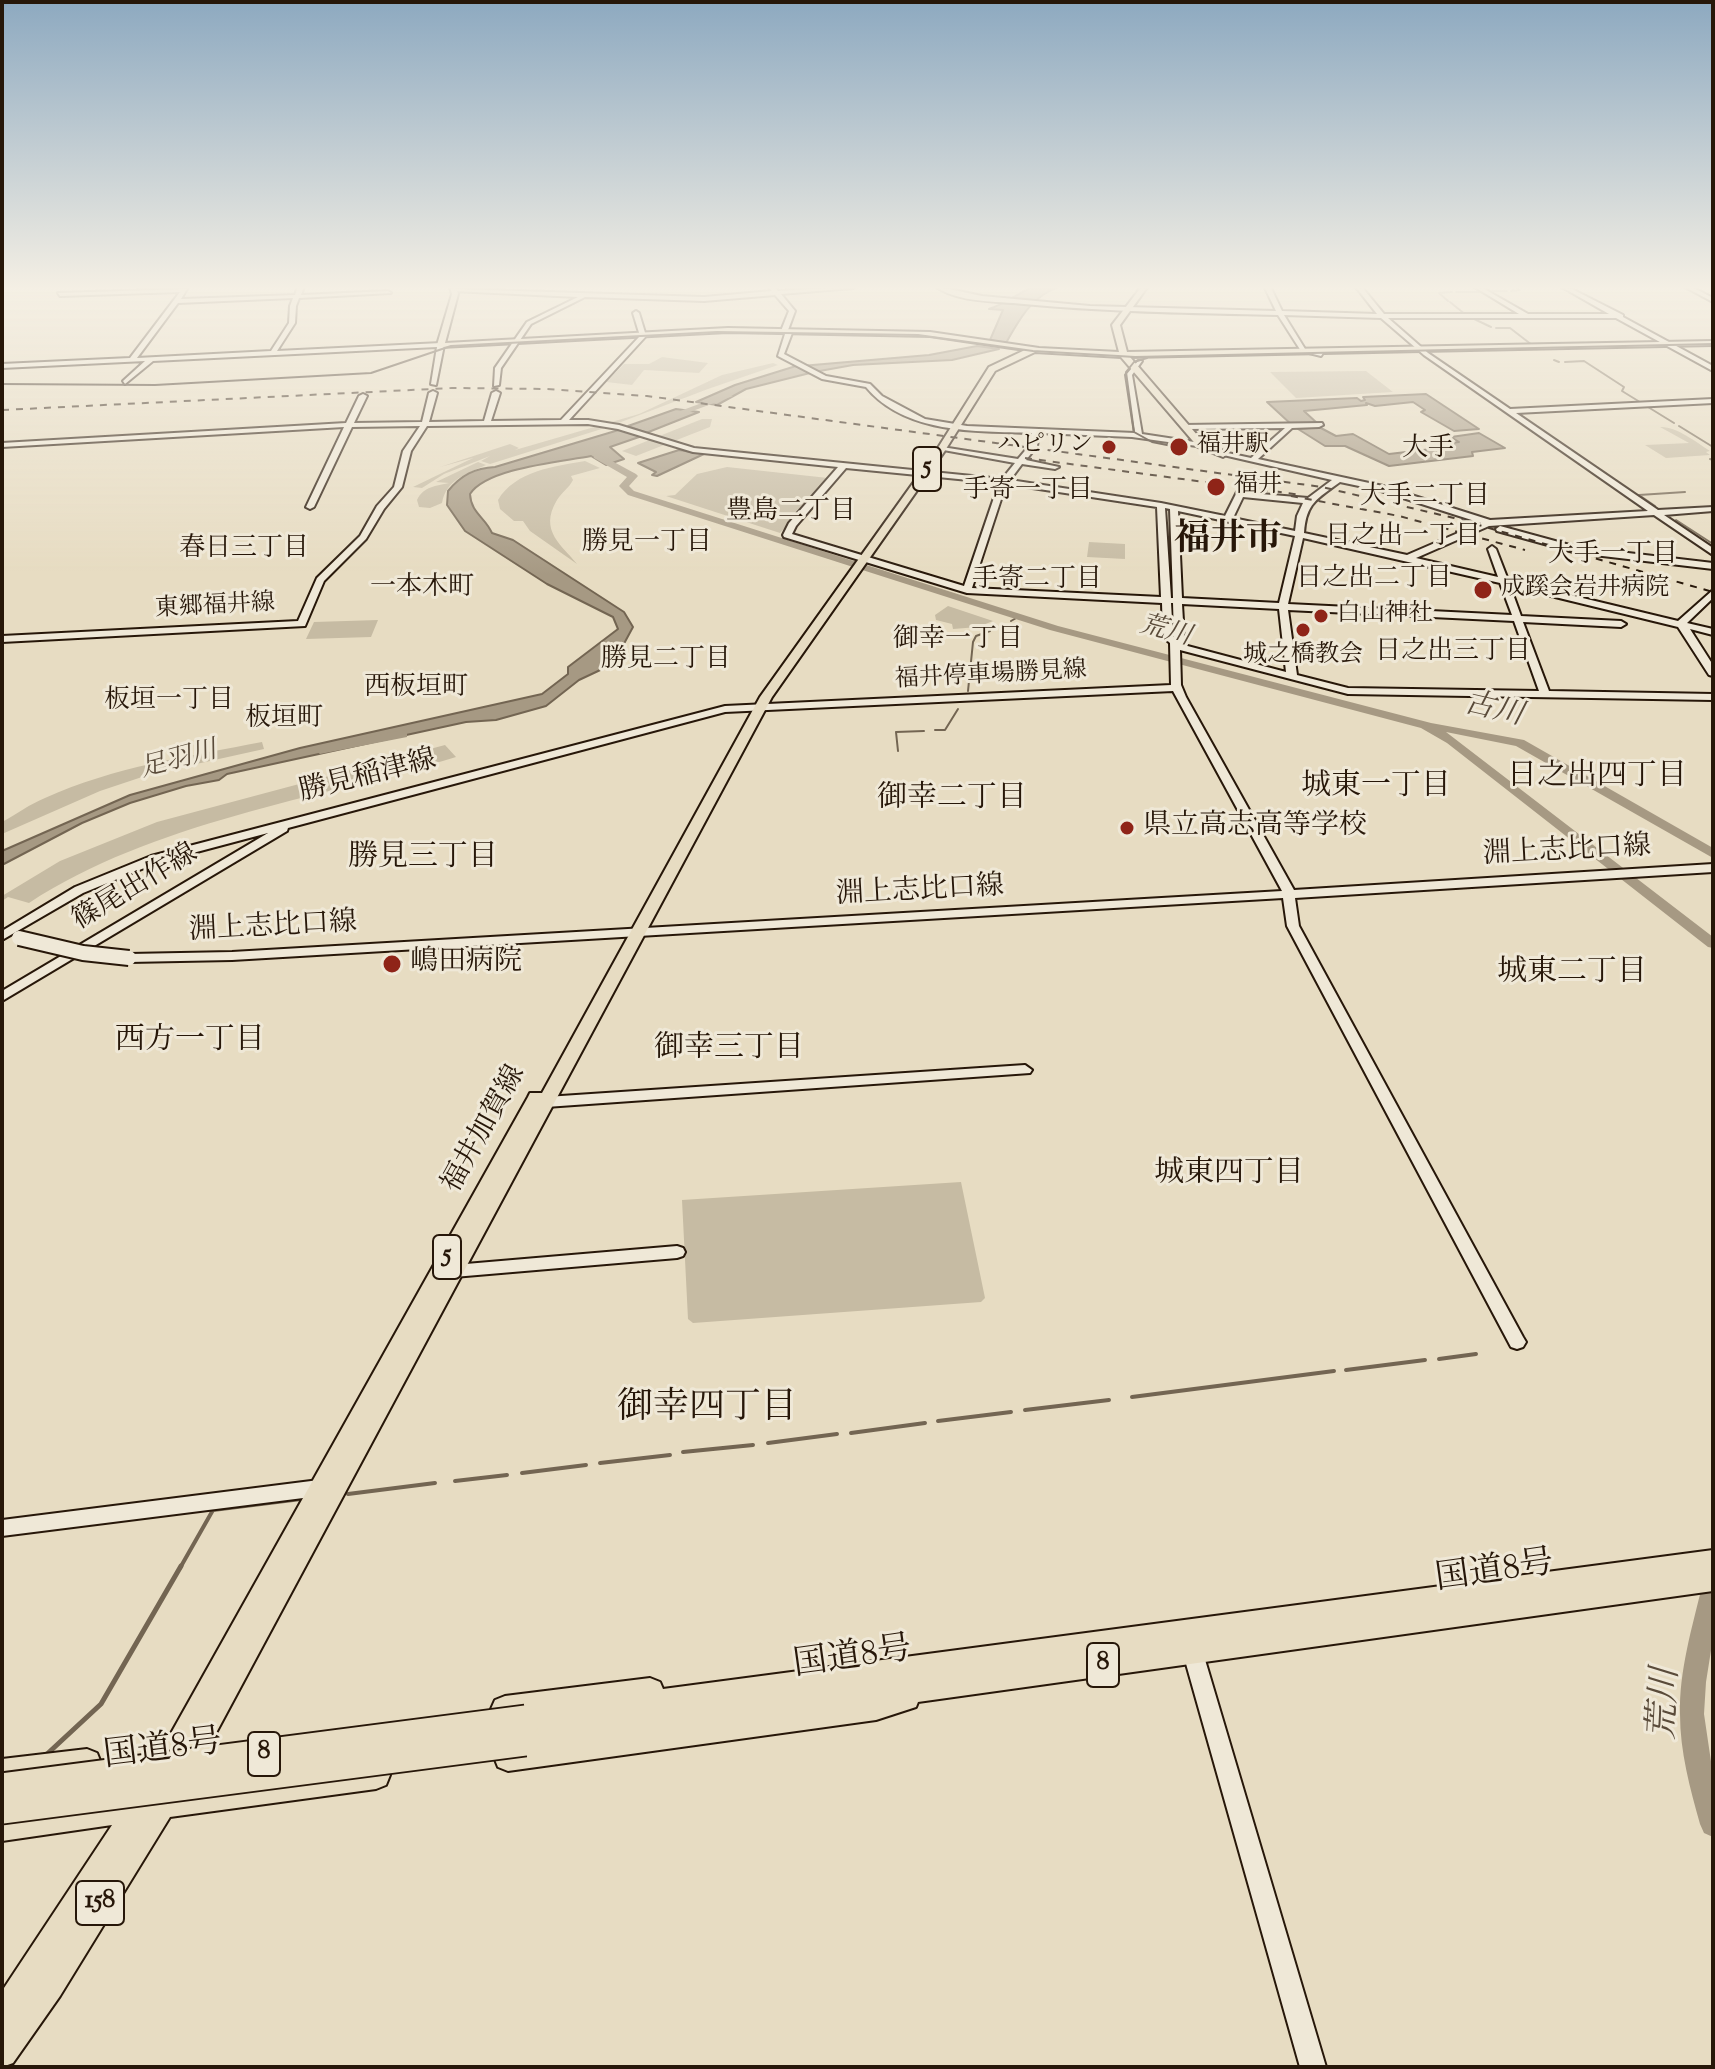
<!DOCTYPE html>
<html>
<head>
<meta charset="utf-8">
<style>
  body { margin:0 }
  #map { position:relative; width:1715px; height:2069px; overflow:hidden; background:#e7dcc2; font-family:"Sorts Mill Goudy",serif }
  canvas { display:block }
  .frame { position:absolute; inset:0; border:4px solid #271709; pointer-events:none }
</style>
</head>
<body>
<div id="map">
<canvas width="1715" height="2069"></canvas>
<div class="frame"></div>
</div>
<script>
const context = document.querySelector('canvas').getContext('2d');
context.lineJoin = 'round';
function fill(path, color) { context.fillStyle = color; context.fill(path, 'evenodd'); }
function stroke(path, color, width, dash) { context.strokeStyle = color; context.lineWidth = width; context.lineCap = dash ? 'butt' : 'round'; context.setLineDash(dash || []); context.stroke(path); }
function drawText(font, color, halo, rows, align = 'center') {
  context.font = font + ' "Sorts Mill Goudy","Noto Serif JP",serif'; context.lineWidth = 6; context.setLineDash([]); context.textBaseline = 'middle'; context.strokeStyle = halo; context.fillStyle = color; for (const [text, x, y, turn = 0] of rows) {
    context.save(); context.translate(x, y); context.rotate((+turn || 0) * Math.PI / 180); context.textAlign = isNaN(turn) ? turn : align; if (halo) context.strokeText(text, 0, 0); context.fillText(text, 0, 0); context.restore();
  }
}
fill(new Path2D(`
  M662 357 708 363 699 373 644 370 632 385 606 382 624 364H649Z
  M773 363 778 365 708 389 608 427 490 464 481 461 490 456 444 474 422 488 413 487 473 458 440 467 510 444 519 448 515 450 639 414 722 375Z
  M1366 371 1393 392 1296 398 1270 372Z
  M702 419H712L710 427 636 456 622 451Z
  M1660 427C1676 426 1696 442 1710 451L1706 452 1710 455 1666 458 1645 445 1689 443Z
  M585 461 600 468 571 476 573 480C569 488 562 492 557 500 538 531 563 546 577 564L530 531 523 521H514L500 509 498 500C515 471 555 466 585 461Z
  M478 462 486 465C466 474 446 480 442 503L430 508 419 507 417 500C424 486 436 486 449 483L436 482Z
  M727 467 828 478 829 479 780 533 666 496 675 495 697 474Z
  M1089 542 1125 544V559L1087 557Z
  M948 606 993 621 978 627 953 629 952 624 936 620 935 615Z
  M378 620 371 637 306 639 314 622Z
  M262 742 264 749 151 774 100 791 2 834V822C17 814 30 804 45 798 113 767 190 756 262 742Z
  M445 745 456 757C316 799 153 822 29 903L8 897 2 901V896L60 861 157 822Z
  M961 1182 985 1298 981 1302 693 1323 688 1319 682 1200Z`), '#c6bba3');
const water = new Path2D(`
  M1035 286H1062C1033 294 1020 318 1006 343L990 340 1003 310 989 309C1005 304 1018 293 1035 286Z
  M977 346 999 349 952 360 853 365 814 372 801 366 929 355Z
  M796 366 810 373 746 389 717 405 696 402 735 385Z
  M1426 394 1479 429 1454 431 1421 412 1425 410 1413 402 1375 406 1366 403 1367 405 1304 411 1317 423 1293 426 1267 402 1357 398 1361 401 1365 400 1363 397Z
  M676 409 699 412 646 433 628 426Z
  M1319 427 1336 436 1353 434 1389 454 1440 448 1438 445 1459 442 1451 437 1479 433 1505 448 1472 452 1473 456 1389 466 1345 446H1325L1298 429Z
  M622 429 642 436 610 447 624 459 606 465 591 456C560 462 487 468 470 494 471 513 485 517 492 533L513 540 624 612 633 627 613 664 579 680 546 706 496 720 466 722 227 774 219 780 186 786 130 803 82 823 2 865V851L130 795 300 748 542 694 568 674V667L618 629 613 617 547 584 465 531 447 505 448 491C461 475 475 468 495 467Z
  M679 450 704 454 657 476 652 475 656 472 638 463Z`);
fill(water, '#a69983');
stroke(water, '#736552', 2);
stroke(new Path2D(`
  M1488 291H1507
  M1511 291 1520 290 1515 287
  M1456 292H1483
  M1448 301 1439 293 1452 292
  M1450 302 1466 315
  M1470 317 1491 327
  M1496 328H1510L1532 345
  M1554 360 1559 362
  M1565 362 1584 361 1624 387 1622 391 1674 423
  M1679 426 1713 447
  M1710 459 1713 460
  M1639 495 1685 492
  M1639 495 1655 506
  M1676 520 1713 544
  M1011 621 1018 617
  M968 691 973 642 976 636 990 631
  M935 730H945L958 709
  M898 751 896 732 924 731`), '#736552', 2);
stroke(new Path2D(`
  M1439 1359 1476 1354
  M1346 1370 1425 1360
  M1132 1397 1334 1371
  M1025 1410 1109 1400
  M938 1421 1011 1412
  M851 1433 925 1423
  M768 1443 837 1434
  M683 1452 753 1445
  M600 1463 670 1455
  M522 1473 586 1465
  M455 1481 507 1475
  M348 1494 435 1483
  M180 1568 213 1510 301 1499`), '#736552', 4);
stroke(new Path2D(`
  M46 1755 101 1704 181 1566`), '#736552', 5);
fill(new Path2D(`
  M726 394 733 396 671 419 664 417Z
  M593 450H599L601 455 636 474 638 476 629 486 634 491 1058 626 1431 723 1524 740 1713 848V858L1516 746 1446 732 1713 937V948L1708 947 1447 743 1421 728 1050 630 628 495 619 486 627 477 594 458Z
  M403 730 407 731V737L320 754 314 750 320 746Z
  M1713 1576V1638L1706 1682 1704 1714 1713 1775V1837L1704 1833 1700 1824C1690 1788 1680 1752 1680 1714 1679 1671 1692 1628 1702 1586L1705 1579Z`), '#a69983');
const secondary = new Path2D(`
  M298 286H304L301 295 388 291 391 293 299 298 296 306 295 323 277 351 441 343 444 345 436 385 431 384 437 347 153 361 125 384 123 381 145 361 2 368V364L130 358 180 292 60 296 58 293 187 289 181 299 295 295ZM293 298 290 306 289 323 271 351 137 358 178 303Z
  M768 286H774L778 291 856 286 853 288 781 294 795 311 788 330 792 333 784 354 826 376 870 384 882 396 925 419 967 426 1135 433 1126 375 1138 361H1142L1132 375 1142 434 1201 443H1204V447L1132 437 1039 433 1037 446 1026 460 1059 467 1055 469 1022 464 1010 480 1161 503 1225 516 1237 492 1308 498 1332 480 1219 454 1223 452 1251 458 1285 428 1187 429H1184V425L1322 423 1323 425 1319 427 1292 428 1258 459 1383 486 1490 520 1648 511 1424 355 1381 318 1284 315 1305 349 1323 353 1321 356 1301 351 1278 315C1193 313 1109 312 1024 304 997 301 957 303 935 286L982 296 1090 306 1276 311 1264 286H1270L1282 311 1377 314 1355 286H1361L1384 314H1519L1473 286H1479L1528 314H1609L1560 286H1566L1623 315V317L1713 366V371L1711 370 1616 318H1388L1428 353 1510 409 1713 399V403L1516 413 1658 510 1713 507V511L1664 515 1713 548V555L1654 515 1489 526 1416 558 1498 577 1488 549 1492 546 1496 549 1508 580 1678 621 1713 590V598L1687 623 1713 629V635L1690 629 1713 665V676L1709 675 1678 627 1510 586 1521 616 1621 621 1626 624 1621 627 1523 622 1549 691 1713 694V700L1348 694 1180 650 1181 685 1186 697 1294 890 1713 864V872L1295 898 1299 926 1523 1337 1526 1342 1523 1347 1517 1349 1511 1347 1287 926 1283 898 232 960 129 962 122 958 129 954 232 952 1282 891 1173 691 725 712 288 828 287 831 2 1001V991L268 833 159 862 83 893 2 940V931L75 887 151 856 725 706 1171 685 1170 643 1163 637 1162 603 967 593 784 537 783 535 789 523 838 467 693 452 618 429 588 424 427 426 411 451 402 487 384 509 366 539 324 581 305 626 2 642V636L298 621 317 578 360 536 377 506 394 487 403 451 420 426 352 427 314 507 310 509 306 507 344 427 2 447V443L346 423 359 396 363 394 367 396 354 423 422 422 429 393 433 391 437 393 429 422 484 421 492 393 496 391 500 393 491 421 561 420 640 336 633 313 636 311 639 313 646 336 569 420H588L619 425 694 448 1002 479 1015 463 938 449 942 447 1018 459 1029 446 1032 433C975 431 905 434 866 387L822 379 778 356 785 334 781 331 789 311 775 295 704 301 585 297 531 324 501 368 499 385 494 386 495 368 527 322 578 297 453 291 456 289 704 297 772 291ZM846 468 999 483 964 586 792 534 796 526ZM1340 482 1378 490 1481 523 1407 555 1304 533C1306 503 1317 499 1340 482ZM1006 484 1157 507 1161 597 972 588ZM1243 497 1303 503 1297 516 1295 531 1233 518ZM1165 508 1170 509 1173 598H1171ZM1178 511 1295 536 1279 603 1182 598ZM1303 538 1500 583 1512 615 1288 604ZM1171 603H1173L1174 637 1173 636ZM1182 604 1279 609 1286 672 1180 644 1184 638ZM1288 610 1514 621 1539 691 1348 688 1297 675Z
  M1683 286H1690L1713 298V302Z
  M1500 526 1577 547 1713 563V569L1577 553 1497 531 1496 529Z
  M1025 1065 1032 1070 1030 1073 546 1107 539 1102 546 1097Z
  M677 1246 683 1248 685 1252 683 1256 677 1258 454 1277 448 1275 446 1271 448 1267 454 1265Z
  M327 1479 334 1481 336 1487 334 1493 327 1495 2 1536V1520Z
  M1193 1643 1200 1646 1203 1653 1326 2067H1300L1183 1653 1186 1646Z`);
const primary = new Path2D(`
  M450 286H456L458 294 445 343 728 328 930 332 1039 348 1119 352 1112 325 1142 286H1148L1120 325 1127 352 1713 341V345L1130 357 1204 443 1226 452 1227 454 1223 457 1198 447 1121 357 1035 352 995 371 944 452 772 697 202 1759 193 1762 184 1759 174 1765 165 1762 162 1753 165 1744 528 1097 530 1093H542L760 697 936 451 989 367 1025 350 930 336 728 332 441 347 437 345 452 294Z`);
const highway = new Path2D(`
  M1713 1550V1591L918 1702 916 1707 876 1720 508 1771 498 1767 494 1757 498 1747 512 1743 518 1730 513 1721 495 1718 491 1709 495 1700 505 1696 650 1678 660 1682 663 1689Z
  M87 1749 97 1753 101 1763 97 1773 87 1777 2 1787V1759Z
  M376 1761 386 1765 390 1775 386 1785 376 1789 170 1817 60 1996 13 2063 2 2067V1991L112 1825 2 1841V1811L133 1794 146 1786 155 1789 166 1784 176 1788Z`);
stroke(secondary, '#271709', 4);
stroke(primary, '#271709', 4);
stroke(highway, '#271709', 4);
fill(secondary, '#efe8d7');
fill(primary, '#e7dcc2');
fill(highway, '#e7dcc2');
stroke(new Path2D(`
  M1147 358 1134 362 1126 372 1134 432 1152 442 1187 449
  M2 384 155 385 371 373 451 346 717 332 918 335 1033 351 1135 357 1713 344`), '#271709', 2);
stroke(new Path2D(`
  M2 410 452 388 546 389 647 396 1322 487 1454 518 1713 592
  M1025 458 1302 495
  M1291 496 1399 516 1525 550`), '#271709', 2, [7, 7]);
const secondaryBridge = new Path2D(`
  M19 938 83 953 129 958`);
const highwayBridge = new Path2D(`
  M2 1788 526 1720
  M2 1809 525 1741`);
stroke(secondaryBridge, '#271709', 18, []);
stroke(highwayBridge, '#271709', 33, []);
stroke(secondaryBridge, '#efe8d7', 14);
stroke(highwayBridge, '#e7dcc2', 29);
const sky = context.createLinearGradient(0, 0, 0, 575);
sky.addColorStop(0, '#8da9c0');
sky.addColorStop(0.5, '#f4efe4');
sky.addColorStop(1, '#f4efe400');
context.fillStyle = sky;
context.fillRect(0, 0, 1715, 575);
for (const [x, y, r, color] of [
  [1109,447,8,"#8f2418"],
  [1179,447,10,"#8f2418"],
  [1216,487,10,"#8f2418"],
  [1483,590,10,"#8f2418"],
  [1321,616,8,"#8f2418"],
  [1303,630,8,"#8f2418"],
  [1127,828,8,"#8f2418"],
  [392,964,10,"#8f2418"]
]) { const dot = new Path2D(); dot.arc(x, y, r, 0, 2 * Math.PI); context.fillStyle = color; context.fill(dot); stroke(dot, '#efe8d7', 3); }
drawText('24px', '#271709', '#efe8d7', [
  ["ハピリン",1093,447,"right"],
  ["福井駅",1197,447],
  ["福井",1234,487],
  ["成蹊会岩井病院",1501,590],
  ["白山神社",1337,616],
  ["城之橋教会",1303,657,"center"]
], 'left');
drawText('24px', '#271709', '#efe8d7', [
  ["東郷福井線",215,608,-3],
  ["福井停車場勝見線",991,677,-3]
]);
drawText('26px', '#271709', '#efe8d7', [
  ["大手",1428,451],
  ["一本木町",422,590],
  ["西板垣町",416,690],
  ["板垣町",284,721]
]);
for (const [x, y, w] of [
  [927,469,28],
  [447,1257,28],
  [1103,1665,32],
  [264,1754,32],
  [100,1903,48]
]) { const box = new Path2D(); box.roundRect(x - w / 2, y - 22, w, 44, 6); context.fillStyle = '#efe8d7'; context.fill(box); stroke(box, '#271709', 2); }
drawText('bold 26px', '#271709', null, [
  ["5",927,469],
  ["5",447,1257],
  ["8",1103,1665],
  ["8",264,1754],
  ["158",100,1903]
]);
drawText('26px', '#271709', '#efe8d7', [
  ["手寄一丁目",1028,493],
  ["大手二丁目",1425,499],
  ["豊島二丁目",791,514],
  ["日之出一丁目",1403,539],
  ["勝見一丁目",647,545],
  ["春日三丁目",244,551],
  ["大手一丁目",1613,557],
  ["日之出二丁目",1374,581],
  ["手寄二丁目",1037,582],
  ["御幸一丁目",958,642],
  ["日之出三丁目",1453,654],
  ["勝見二丁目",666,662],
  ["板垣一丁目",169,703]
]);
drawText('italic 26px', '#5a4b3a', '#efe8d7', [
  ["荒川",1165,633,15],
  ["足羽川",179,762,-15]
]);
drawText('28px', '#271709', '#efe8d7', [
  ["勝見稲津線",368,778,-14],
  ["淵上志比口線",1567,853,-3],
  ["篠尾出作線",136,889,-31],
  ["淵上志比口線",920,893,-3],
  ["淵上志比口線",273,929,-3],
  ["福井加賀線",486,1130,-61]
]);
drawText('28px', '#271709', '#efe8d7', [
  ["県立高志高等学校",1143,828],
  ["嶋田病院",410,964]
], 'left');
drawText('italic 30px', '#5a4b3a', '#efe8d7', [
  ["古川",1493,712,13]
]);
drawText('30px', '#271709', '#efe8d7', [
  ["日之出四丁目",1597,779],
  ["城東一丁目",1376,789],
  ["御幸二丁目",952,801],
  ["勝見三丁目",423,860],
  ["城東二丁目",1572,975],
  ["西方一丁目",190,1043],
  ["御幸三丁目",729,1051],
  ["城東四丁目",1229,1176]
]);
drawText('34px', '#271709', '#efe8d7', [
  ["国道8号",1495,1574,-8],
  ["国道8号",853,1660,-8],
  ["国道8号",163,1752,-7]
]);
drawText('bold 36px', '#271709', '#efe8d7', [
  ["福井市",1228,543]
]);
drawText('36px', '#271709', '#efe8d7', [
  ["御幸四丁目",707,1411]
]);
drawText('italic 36px', '#5a4b3a', '#efe8d7', [
  ["荒川",1668,1704,-87]
]);
</script>
</body>
</html>
